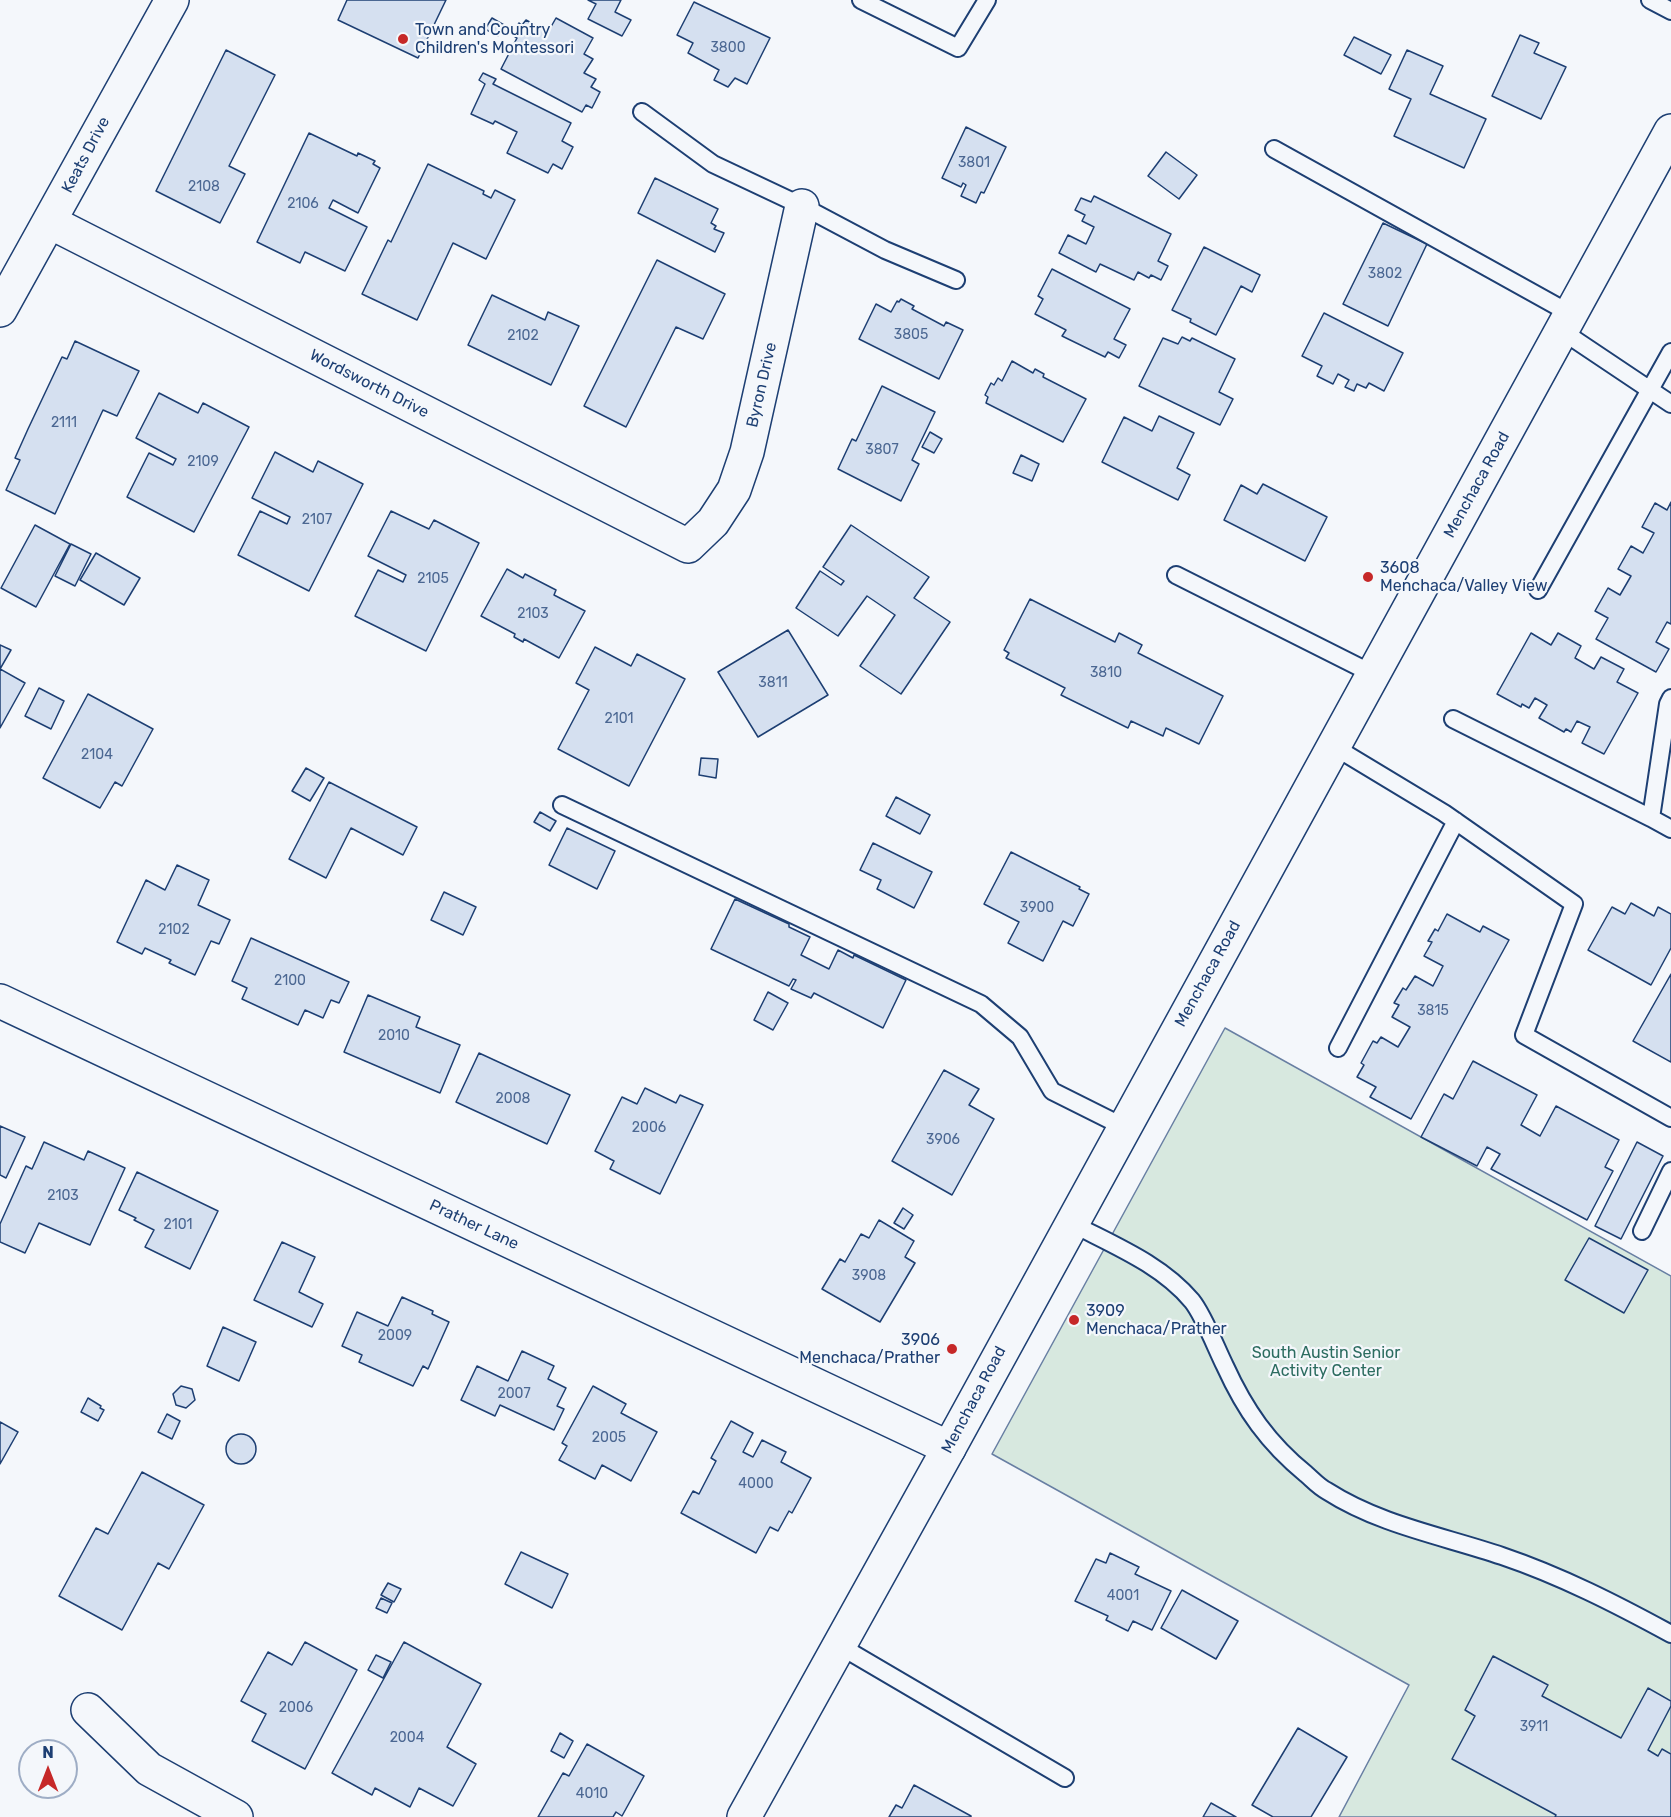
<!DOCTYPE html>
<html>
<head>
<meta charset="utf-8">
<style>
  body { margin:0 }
  #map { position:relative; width:1671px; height:1817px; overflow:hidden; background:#f4f7fb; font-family:Rubik,sans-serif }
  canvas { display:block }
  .north { position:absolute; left:18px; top:1739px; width:60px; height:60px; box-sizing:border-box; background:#f4f7fb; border:2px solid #9eadc5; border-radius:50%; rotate:0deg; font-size:16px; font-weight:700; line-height:24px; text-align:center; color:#1d3f73 }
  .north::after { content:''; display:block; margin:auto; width:21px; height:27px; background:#c62828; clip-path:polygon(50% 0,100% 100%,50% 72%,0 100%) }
</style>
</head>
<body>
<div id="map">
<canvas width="1671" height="1817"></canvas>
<div class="north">N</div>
</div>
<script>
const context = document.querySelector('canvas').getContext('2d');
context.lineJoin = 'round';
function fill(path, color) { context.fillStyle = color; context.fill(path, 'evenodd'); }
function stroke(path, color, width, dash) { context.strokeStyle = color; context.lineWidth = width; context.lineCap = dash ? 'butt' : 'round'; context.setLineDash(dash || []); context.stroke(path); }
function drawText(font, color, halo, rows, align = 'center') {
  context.font = font + ' Rubik,sans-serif'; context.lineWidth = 4.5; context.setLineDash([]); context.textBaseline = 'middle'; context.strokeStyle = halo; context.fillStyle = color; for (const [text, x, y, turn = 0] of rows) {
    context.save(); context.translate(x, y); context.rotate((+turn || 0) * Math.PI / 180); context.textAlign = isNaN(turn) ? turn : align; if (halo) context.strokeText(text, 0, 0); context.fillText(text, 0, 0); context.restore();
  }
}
const green = new Path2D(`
  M1225 1028 1671 1276V1817H1339L1409 1685 992 1454Z`);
fill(green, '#d7e8df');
stroke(green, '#687fa3', 1.5);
const building = new Path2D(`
  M347 0H446L418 58 338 20Z
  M588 0H621L615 12 631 20 622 36 588 19 596 4Z
  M694 2 770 38 747 84 735 78 728 87 714 80 719 70 688 53 693 43 677 35Z
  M492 18 504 25 498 36 485 29Z
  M556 18 593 38 584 54 593 59 584 73 596 79 591 87 600 92 592 108 586 105 582 112 501 69 517 38 512 35 519 23 522 25 526 20 548 32Z
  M1520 35 1539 43 1534 53 1566 67 1541 119 1492 96Z
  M1354 37 1391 55 1381 74 1344 55Z
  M226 50 275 75 229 166 245 174 220 223 156 191Z
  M1407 50 1443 66 1430 94 1486 119 1464 168 1394 136 1411 99 1389 89Z
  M483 73 496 79 493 84 571 123 562 141 573 147 562 169 553 164 548 173 507 153 517 132 495 121 493 124 471 114 485 84 479 80Z
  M966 127 1006 147 984 193 981 192 976 203 961 196 966 185 963 183 961 187 942 178Z
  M309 133 357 156 358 153 375 161 373 164 380 168 358 213 333 200 329 208 367 227 345 271 305 252 300 263 257 242Z
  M1166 152 1197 175 1179 199 1148 176Z
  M428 164 484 191 483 194 491 198 495 190 515 200 486 259 453 243 417 320 362 294 388 240 391 242Z
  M655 178 718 209 711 223 716 226 714 229 724 233 715 252 638 213Z
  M1094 196 1171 234 1158 261 1168 266 1161 280 1151 275 1149 278 1138 272 1134 280 1100 264 1096 272 1059 253 1068 235 1086 244 1094 227 1082 221 1085 215 1075 210 1081 198 1091 202Z
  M1383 223 1427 244 1388 326 1343 304Z
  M1204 247 1260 275 1252 292 1241 286 1216 335 1190 322 1191 319 1172 310Z
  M657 260 725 294 703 339 676 327 626 427 584 406Z
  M1052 269 1130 309 1114 339 1126 345 1119 358 1108 352 1105 357 1062 336 1066 330 1035 314 1043 299 1038 296Z
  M492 295 545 320 548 312 579 326 551 385 468 345Z
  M901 299 914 306 912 309 944 326 946 322 963 330 939 379 859 339 876 304 891 312 897 301 899 302Z
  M1324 313 1403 353 1384 391 1369 383 1366 388 1357 384 1354 391 1345 387 1349 380 1338 374 1333 384 1317 376 1322 366 1302 356Z
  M1182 337 1190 341 1192 338 1235 359 1219 392 1233 399 1220 425 1139 386 1163 338 1178 344Z
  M75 341 139 371 117 416 103 410 55 514 6 490 20 460 15 458 28 429 62 357 67 359Z
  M1012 361 1033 373 1035 369 1044 374 1043 377 1086 399 1063 442 986 403 988 397 985 395 991 383 994 385 998 378 1002 381Z
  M882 386 935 412 912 460 919 464 901 501 838 469 852 439 856 441Z
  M159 393 198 413 203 403 249 427 194 532 127 497 149 453 173 465 176 459 136 438Z
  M1159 416 1194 433 1177 468 1190 475 1178 500 1102 462 1124 417 1152 431Z
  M930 432 942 439 934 453 922 447Z
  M275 452 313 472 318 461 363 484 309 591 238 555 260 511 287 524 290 517 252 498Z
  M1021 455 1039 464 1032 481 1013 473Z
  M1263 484 1327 517 1305 561 1224 520 1241 485 1257 494Z
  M1671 502V624L1667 622 1656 642 1669 649 1656 672 1596 639 1608 618 1595 611 1608 588 1620 595 1631 576 1618 569 1631 546 1643 553 1654 533 1642 527 1655 503 1667 510Z
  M391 511 429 529 434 520 479 543 426 651 355 616 378 570 403 582 406 575 368 556Z
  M35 525 70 544 36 607 1 588Z
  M851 525 929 577 914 598 950 622 901 694 860 666 895 615 867 596 838 636 796 608 820 571 841 585 844 581 823 567Z
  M71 544 91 554 75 586 55 576Z
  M96 553 140 578 124 605 80 580Z
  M507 569 523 578 525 574 556 590 554 595 585 611 559 658 524 639 523 642 514 637 515 634 481 616Z
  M1030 599 1115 642 1119 633 1142 645 1138 653 1223 696 1199 744 1166 728 1163 736 1131 721 1128 728 1061 695 1065 688 1006 658 1009 653 1004 650Z
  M788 630 828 695 758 737 718 672Z
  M1531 633 1551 645 1558 633 1581 646 1575 658 1594 669 1601 657 1624 669 1617 682 1638 693 1604 754 1582 743 1590 727 1577 721 1571 732 1566 729 1564 732 1539 718 1547 705 1535 698 1529 708 1522 704 1521 707 1497 694Z
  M0 645 11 650 0 669Z
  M595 647 631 666 637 654 685 679 629 786 558 749 589 690 576 683Z
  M0 669 25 683 0 728Z
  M39 688 64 701 51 729 25 716Z
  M88 694 153 729 122 786 115 782 100 808 43 778Z
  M701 758 718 759 716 778 699 775Z
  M306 768 324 778 310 801 292 791Z
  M329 782 417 827 403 855 351 828 326 878 289 859Z
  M896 797 930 815 920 834 886 816Z
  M540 812 556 821 550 831 534 822Z
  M567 828 615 851 597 889 549 865Z
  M873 843 932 872 914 908 877 889 881 880 860 870Z
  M1011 852 1080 887 1079 889 1089 894 1073 926 1063 921 1043 961 1008 943 1019 922 984 904Z
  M177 865 209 880 198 905 230 920 219 944 211 941 195 975 169 963 171 960 145 948 142 954 117 942 146 880 165 890Z
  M444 892 476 907 463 935 431 920Z
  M735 899 789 924V927L810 937 801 955 829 969 838 950 853 958 854 955 906 980 883 1028 814 993 811 998 791 989 796 980 793 979 789 986 711 949Z
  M1631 903 1654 916 1658 907 1671 914V948L1651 985 1588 950 1612 907 1625 914Z
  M1447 914 1480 932 1483 926 1509 940 1411 1119 1370 1097 1376 1087 1357 1077 1364 1065 1361 1063 1373 1041 1377 1043 1381 1037 1398 1047 1410 1027 1392 1017 1399 1005 1394 1003 1403 988 1406 990 1415 976 1433 986 1443 966 1424 956 1432 942 1428 941 1435 929 1438 931Z
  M251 938 349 982 339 1003 331 1000 323 1018 305 1010 298 1025 242 999 247 988 232 981Z
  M1671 974V1062L1633 1041Z
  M768 992 788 1003 773 1030 754 1020Z
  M368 995 420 1017 416 1027 460 1045 440 1093 344 1052Z
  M479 1053 570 1095 547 1144 456 1102Z
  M1473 1061 1537 1095 1521 1125 1540 1136 1556 1106 1619 1140 1605 1167 1613 1171 1587 1220 1491 1169 1500 1154 1487 1147 1477 1166 1421 1137 1444 1094 1453 1099Z
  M944 1070 979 1089 969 1105 994 1119 952 1195 892 1161Z
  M645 1088 676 1103 680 1095 703 1105 660 1194 610 1169 614 1161 595 1151 622 1097 637 1104Z
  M0 1126 25 1137 6 1178 0 1175Z
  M44 1142 84 1160 88 1151 125 1168 90 1245 39 1223 25 1253 0 1242V1224L26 1166 32 1169Z
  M1637 1142 1663 1156 1621 1239 1595 1226Z
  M137 1172 218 1211 190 1269 145 1247 154 1230 134 1220 136 1218 119 1210Z
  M903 1208 913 1215 904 1229 894 1223Z
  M879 1220 914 1241 905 1257 915 1263 880 1322 822 1289 840 1259 845 1262 861 1234 869 1238Z
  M1589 1238 1648 1270 1624 1313 1565 1280Z
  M282 1242 315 1257 299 1292 323 1304 312 1327 254 1300Z
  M402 1297 433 1311 432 1314 449 1322 428 1369 423 1366 413 1386 359 1362 362 1355 342 1346 357 1312 388 1326Z
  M223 1327 256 1342 239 1381 207 1366Z
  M522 1351 554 1366 548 1379 566 1388 557 1406 564 1409 554 1430 500 1405 495 1416 461 1400 477 1366 508 1381Z
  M181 1386 192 1389 195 1400 186 1408 176 1405 173 1394Z
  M593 1386 626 1404 621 1413 657 1432 631 1481 602 1465 595 1479 559 1460 567 1446 562 1443Z
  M88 1398 101 1406 100 1408 104 1410 98 1421 81 1412Z
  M167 1414 180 1421 172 1439 158 1432Z
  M731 1421 753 1433 743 1452 753 1457 762 1440 786 1452 781 1462 811 1478 792 1513 789 1511 778 1531 770 1527 756 1553 681 1513 693 1491 699 1494 716 1461 711 1458Z
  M0 1422 18 1432 0 1464Z
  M226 1449a15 15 0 1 1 30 0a15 15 0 1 1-30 0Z
  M142 1472 204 1505 169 1569 158 1563 122 1630 59 1596 96 1528 108 1534Z
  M521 1552 568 1574 552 1608 505 1584Z
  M1110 1553 1139 1567 1135 1574 1171 1591 1152 1630 1133 1621 1128 1631 1106 1620 1108 1616 1075 1601 1096 1559 1106 1563Z
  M388 1583 401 1589 394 1602 381 1595Z
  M1182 1590 1238 1621 1216 1659 1161 1628Z
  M381 1598 392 1603 387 1613 376 1608Z
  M305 1642 357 1670 305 1769 252 1741 266 1714 241 1701 268 1652 292 1665Z
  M404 1642 481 1684 447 1747 476 1764 453 1806 419 1788 410 1807 375 1788 372 1795 332 1773Z
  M376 1655 391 1662 383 1678 368 1670Z
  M1493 1656 1548 1685 1542 1696 1621 1738 1648 1688 1671 1701V1706L1648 1750 1658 1756 1662 1749 1671 1754V1817H1555L1556 1815 1452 1759 1475 1716 1465 1710Z
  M1298 1728 1347 1757 1311 1817H1273L1252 1805Z
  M560 1733 573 1741 564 1758 551 1751Z
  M587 1744 644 1776 622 1816 616 1812 613 1817H538L563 1773 569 1776Z
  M914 1785 971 1816V1817H889L896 1805 902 1808Z
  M1211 1803 1236 1817H1203Z`);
fill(building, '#d5e0f0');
stroke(building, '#1d3f73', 1.5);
const service = new Path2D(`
  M861 0 958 48 987 0
  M1650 0 1671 11
  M642 112 713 164 802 206 885 250 956 280
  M1274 149 1571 314
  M1562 331 1671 404
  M1176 575 1373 674
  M1538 590 1671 352
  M1671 698 1668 704 1651 818 1671 829
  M1453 719 1651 818
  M1333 746 1444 813 1574 904 1524 1035 1671 1118
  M562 805 981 1004 1020 1037 1052 1091 1124 1127
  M1338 1048 1456 821
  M1071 1223C1113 1245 1161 1264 1192 1301 1204 1316 1216 1348 1225 1366 1245 1410 1268 1443 1306 1474 1313 1480 1319 1487 1327 1491 1380 1525 1443 1536 1502 1556 1561 1576 1616 1604 1671 1634
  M1642 1231 1671 1171
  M840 1646 1065 1778`);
const minor = new Path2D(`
  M50 222 688 546 713 522 734 490 747 452 802 206
  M0 310 172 0
  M0 1001 949 1448
  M88 1710 149 1769 236 1817`);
const secondary = new Path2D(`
  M744 1817 949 1448 1671 131`);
stroke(service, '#1d3f73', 20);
stroke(minor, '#1d3f73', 36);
stroke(secondary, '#1d3f73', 36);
stroke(service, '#f4f7fb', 16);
stroke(minor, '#f4f7fb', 33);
stroke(secondary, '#f4f7fb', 33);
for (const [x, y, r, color] of [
  [403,39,6,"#c62828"],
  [1368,577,6,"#c62828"],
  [1074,1320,6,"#c62828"],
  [952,1349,6,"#c62828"]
]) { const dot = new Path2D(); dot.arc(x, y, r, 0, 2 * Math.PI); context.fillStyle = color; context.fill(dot); stroke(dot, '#f4f7fb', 2); }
drawText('14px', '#4b6792', null, [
  ["3800",728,48],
  ["3801",974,163],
  ["2108",204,187],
  ["2106",303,204],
  ["3802",1385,274],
  ["3805",911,335],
  ["2102",523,336],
  ["2111",64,423],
  ["3807",882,450],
  ["2109",203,462],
  ["2107",317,520],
  ["2105",433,579],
  ["2103",533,614],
  ["3810",1106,673],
  ["3811",773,683],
  ["2101",619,719],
  ["2104",97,755],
  ["3900",1037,908],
  ["2102",174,930],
  ["2100",290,981],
  ["3815",1433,1011],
  ["2010",394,1036],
  ["2008",513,1099],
  ["2006",649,1128],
  ["3906",943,1140],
  ["2103",63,1196],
  ["2101",178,1225],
  ["3908",869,1276],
  ["2009",395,1336],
  ["2007",514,1394],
  ["2005",609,1438],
  ["4000",756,1484],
  ["4001",1123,1596],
  ["2006",296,1708],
  ["3911",1534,1727],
  ["2004",407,1738],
  ["4010",592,1794]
]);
drawText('16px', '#1d3f73', '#f4f7fb', [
  ["Town and Country",415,30],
  ["Children's Montessori",415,48],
  ["3608",1380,568],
  ["Menchaca/Valley View",1380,586],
  ["3909",1086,1311],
  ["Menchaca/Prather",1086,1329],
  ["3906",940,1340,"right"],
  ["Menchaca/Prather",940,1358,"right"]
], 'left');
drawText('16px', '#1d3f73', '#f4f7fb', [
  ["Keats Drive",86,155,-62],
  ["Wordsworth Drive",369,384,27],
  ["Byron Drive",762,385,-77],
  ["Menchaca Road",1477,485,-61],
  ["Menchaca Road",1208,974,-61],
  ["Prather Lane",474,1225,25],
  ["Menchaca Road",974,1400,-62]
]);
drawText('16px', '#2c6c60', '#f4f7fb', [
  ["South Austin Senior",1326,1353],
  ["Activity Center",1326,1371]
]);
</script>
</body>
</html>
